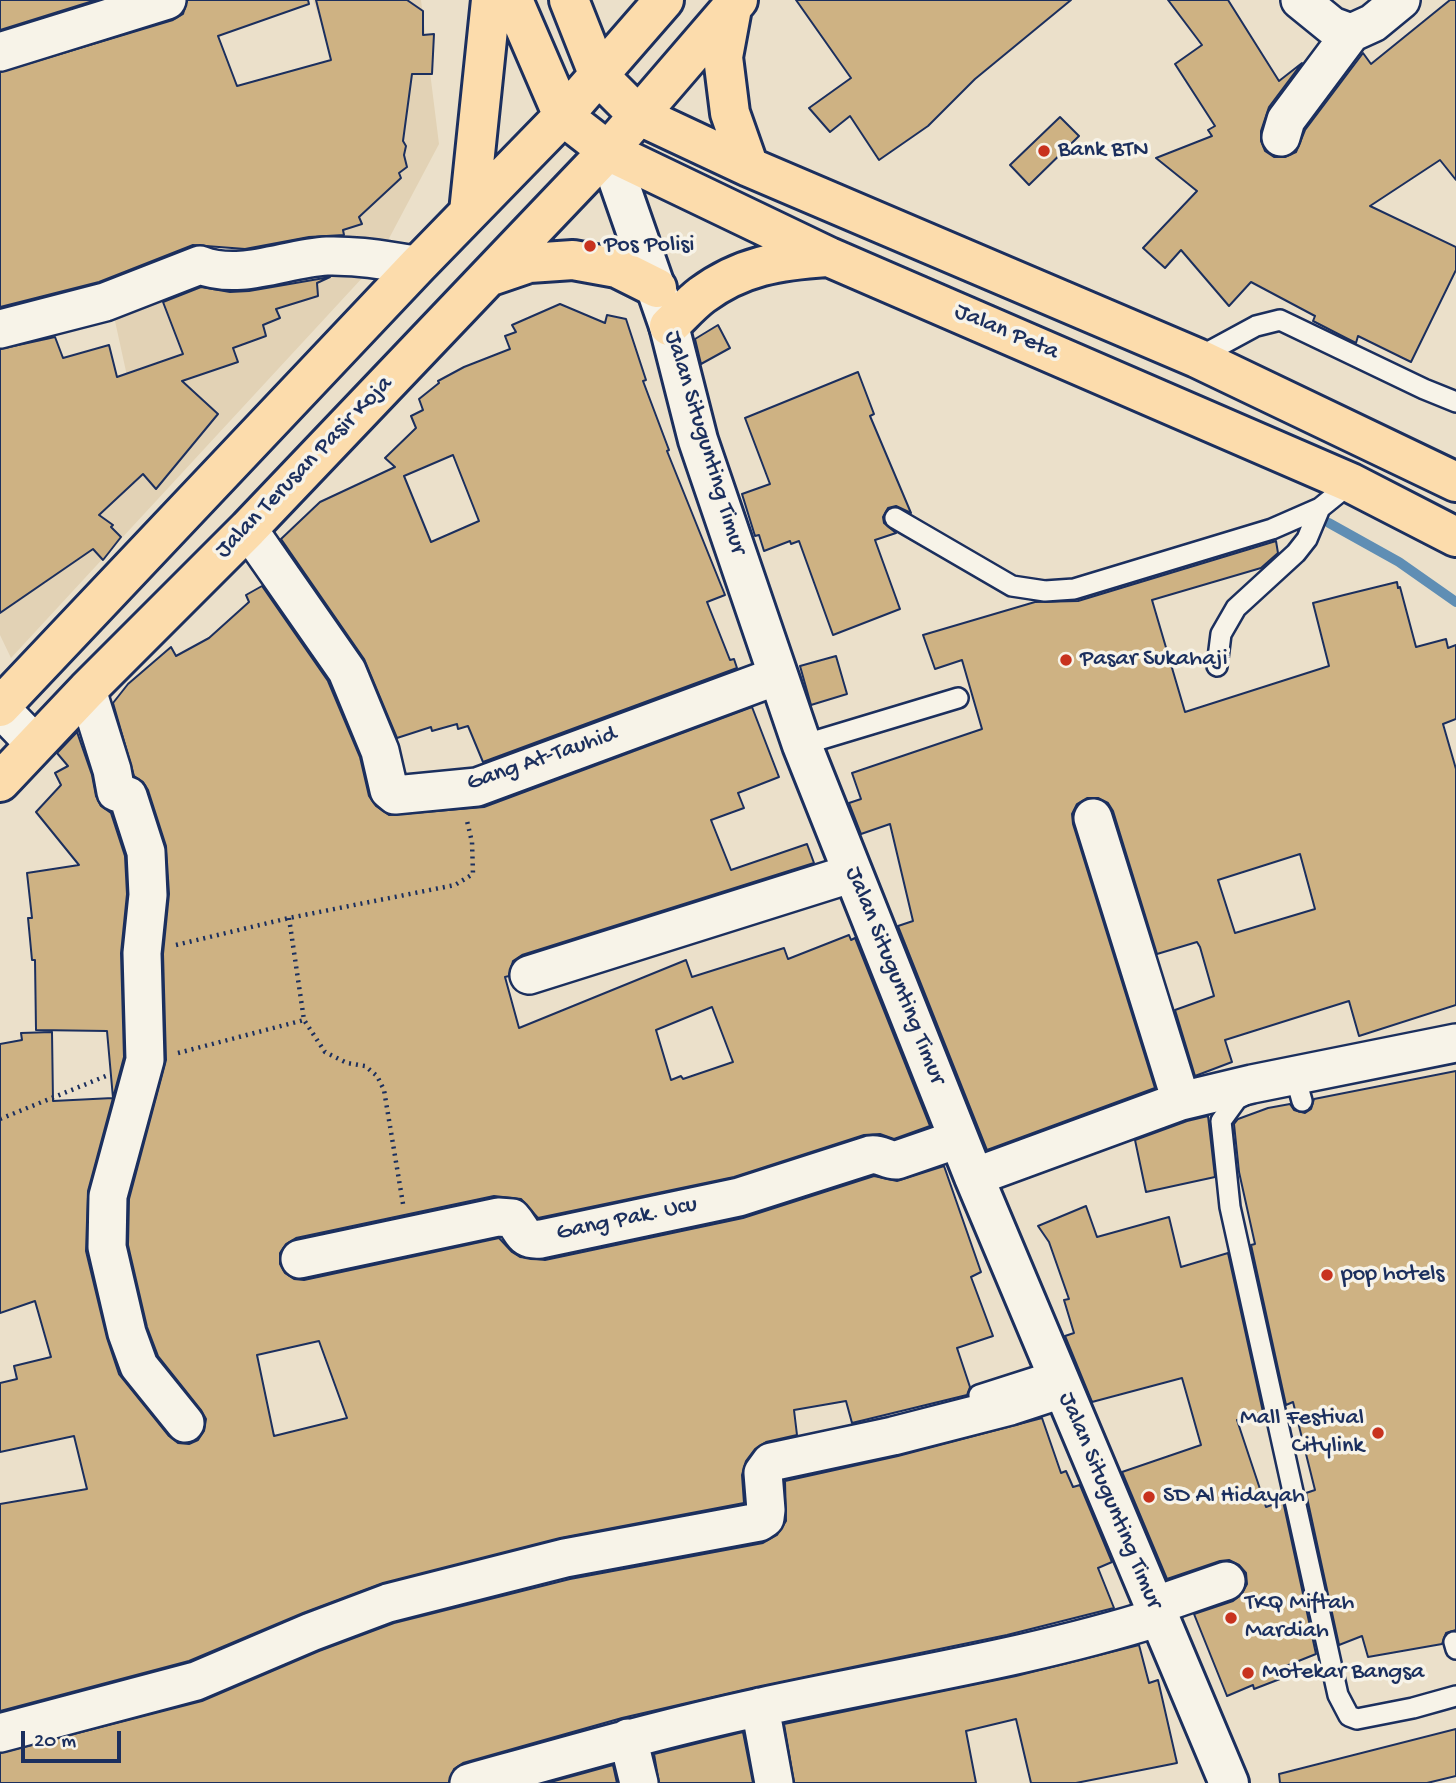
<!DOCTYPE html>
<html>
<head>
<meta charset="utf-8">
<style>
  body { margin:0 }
  #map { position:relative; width:1456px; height:1783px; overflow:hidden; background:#ebe0ca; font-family:"Gochi Hand",sans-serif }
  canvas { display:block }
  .scale { position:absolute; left:21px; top:1731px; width:100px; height:32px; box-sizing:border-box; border:4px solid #1b2f5e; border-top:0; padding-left:9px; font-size:21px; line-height:24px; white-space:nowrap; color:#1b2f5e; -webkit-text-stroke:5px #f7f3e8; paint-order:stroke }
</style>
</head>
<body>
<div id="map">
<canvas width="1456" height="1783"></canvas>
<div class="scale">20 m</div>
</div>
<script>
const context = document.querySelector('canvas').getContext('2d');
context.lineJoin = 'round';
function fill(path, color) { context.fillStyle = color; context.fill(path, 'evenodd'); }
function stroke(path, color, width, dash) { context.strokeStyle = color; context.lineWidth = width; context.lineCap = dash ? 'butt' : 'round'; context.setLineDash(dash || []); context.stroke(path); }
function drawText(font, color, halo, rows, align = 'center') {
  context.font = font + ' "Gochi Hand",sans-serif'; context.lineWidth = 7; context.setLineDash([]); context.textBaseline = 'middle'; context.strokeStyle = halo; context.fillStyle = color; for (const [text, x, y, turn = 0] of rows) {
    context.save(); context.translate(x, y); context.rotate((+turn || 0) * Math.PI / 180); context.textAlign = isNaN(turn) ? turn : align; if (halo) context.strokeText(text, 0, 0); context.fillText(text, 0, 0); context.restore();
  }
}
fill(new Path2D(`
  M313 0H421L439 144 376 263 11 658 0 635V526L134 408 103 266 200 265 324 245 314 161 349 140 325 34Z`), '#e2d2b5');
stroke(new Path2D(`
  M1329 523 1399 562 1456 602`), '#5f8eb4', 10);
const building = new Path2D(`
  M0 0H96L0 30Z
  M187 0H308L309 4 218 36 237 86 331 60 316 0H407L423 11V35L434 34 432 74H412L403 141 406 146 404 155 407 167 399 173 401 178 359 217 362 224 343 230 344 235 309 237 245 249 193 245 99 282 0 307V72L173 20 183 14Z
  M796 0H1071L975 79 928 126 879 160 850 116 830 132 809 108 851 78Z
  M1168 0H1228L1279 81 1302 63 1269 107 1261 131V141L1265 151 1274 157H1285L1296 152 1305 130 1363 53 1371 64 1450 0H1456V180L1440 160 1370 206 1456 247V270L1411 362 1358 336 1356 343 1346 338 1313 321 1315 316 1251 282 1229 306 1181 250 1165 268 1143 248 1197 191 1156 158 1212 136 1208 130 1215 126 1175 64 1202 45Z
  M1060 117 1079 136 1029 185 1010 165Z
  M330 277 317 283 318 296 276 309 280 318 263 325 266 336 233 348 238 362 182 381 218 414 156 489 143 474 99 515 113 525 111 527 121 537 103 560 93 549 0 613V349L55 337 63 358 109 345 117 377 183 354 163 302 201 287 230 292 249 291Z
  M560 304 605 323 607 315 626 319 646 380 643 381 669 450 667 451 725 595 707 602 730 660 734 659 737 668 483 762 468 726 458 729 457 724 432 731 431 727 397 738 364 659 281 539 320 502 395 467 385 458 416 428 411 416 423 410 419 399 439 383 438 381 464 367 510 349 505 336 516 332 512 325ZM453 455 479 521 431 542 404 476Z
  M718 325 730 348 701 364 695 339Z
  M858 372 874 414 870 416 911 513 896 506 888 508 883 517 884 523 896 533 875 540 900 609 833 635 799 541 791 544 790 541 764 551 759 535 755 536 742 494 770 484 745 418Z
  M1276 541 1278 553 1261 568 1152 600 1185 712 1329 666 1313 603 1344 595 1397 582 1398 588 1400 587 1416 647 1446 639 1448 648 1456 645V719L1443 724 1456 769V1005L1359 1036 1349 1001 1225 1040 1232 1062 1195 1076 1175 1010 1214 996 1200 947 1197 942 1157 954 1113 811 1108 803 1098 798H1087L1077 804 1072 814 1073 824 1155 1088 987 1150 898 926 913 921 890 824 861 834 849 803 861 799 852 773 982 729 962 660 935 669 923 635 1035 602 1078 601ZM1300 854 1315 909 1235 933 1218 880Z
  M262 586 328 681 360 757 369 796 376 806 389 815 484 807 752 707 779 777 738 793 744 808 711 820 731 870 807 844 814 863 522 955 513 961 509 976 505 977 519 1028 686 960 692 977 784 948 788 959 849 935 851 940 855 938 930 1126 894 1139 880 1134 864 1135 734 1177 538 1218 521 1199 494 1196 296 1238 286 1244 280 1253V1264L285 1273 294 1279 304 1280 499 1238 512 1252 520 1257 545 1260 743 1218 874 1176 897 1181 944 1166 981 1272 971 1277 993 1336 957 1348 970 1387 967 1395 852 1423 846 1401 794 1410 797 1435 766 1442 755 1449 746 1461 742 1475 744 1503 560 1538 383 1583 303 1613 189 1661 0 1711V1504L87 1489 74 1436 0 1452V1383L17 1379 14 1366 51 1357 35 1301 0 1313V1044L22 1040 21 1033 52 1032 53 1101 113 1098 107 1031 36 1030 35 960H32L28 918H32L27 873 79 865 36 812 61 785 55 773 68 766 57 753 77 732 92 775 96 796 101 806 111 813 125 856 127 894 121 953 124 1057 88 1191 86 1251 107 1338 119 1374 169 1436 178 1443 189 1444 198 1440 204 1431 206 1419 201 1410 158 1356 147 1327 128 1245 129 1199 166 1060 163 954 169 894 166 846 148 790 143 782 134 776 113 703 128 684 171 647 176 656 209 638 249 602 246 595ZM712 1007 733 1062 683 1079 681 1076 671 1080 656 1030ZM319 1341 347 1418 274 1436 257 1355Z
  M836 656 847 694 811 705 800 666Z
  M1456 1071V1630L1446 1633 1442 1644 1368 1657 1362 1636 1339 1645 1306 1493 1315 1490 1293 1402 1286 1405 1251 1245 1255 1244 1239 1172 1234 1124 1238 1119 1268 1108 1290 1104 1294 1110 1305 1113 1311 1109 1314 1099Z
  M1208 1116 1215 1177 1146 1192 1135 1140 1187 1121Z
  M1086 1206 1097 1237 1169 1217 1181 1267 1228 1253 1263 1412 1237 1420 1266 1507 1283 1501 1316 1654 1276 1670 1280 1679 1254 1689 1253 1685 1227 1696 1194 1614 1233 1601 1241 1595 1247 1584 1246 1573 1239 1565 1229 1560 1220 1561 1167 1579 1122 1472 1201 1445 1182 1378 1092 1402 1065 1336 1074 1333 1064 1300 1069 1299 1049 1242 1038 1226Z
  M1042 1418 1061 1473 1066 1471 1073 1487 1080 1485 1112 1562 1098 1568 1114 1608 1007 1635 756 1687 622 1718 463 1763 454 1769 449 1783H0V1753L202 1701 319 1651 394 1623 570 1579 763 1543 777 1535 786 1521 785 1481 898 1456Z
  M1139 1645 1149 1683 1158 1680 1177 1763 1076 1783H1031L1016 1719 966 1731 976 1783H794L784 1724 1016 1676Z
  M1456 1729V1776L1427 1783H1280L1279 1774Z
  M743 1732 753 1783H659L654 1754Z
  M613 1765 617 1783H547L584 1773Z`);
fill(building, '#ceb283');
stroke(building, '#1b2f5e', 2);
const lane = new Path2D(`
  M1197 358 1256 326 1280 320 1424 389 1456 402
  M895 518 1012 586 1045 591 1074 589 1272 529 1320 508 1351 483
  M1217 666 1221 634 1236 608 1296 553 1307 539 1320 508
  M802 745 958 698
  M1297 1083 1302 1101
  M1249 1093 1237 1099 1221 1121 1230 1207 1338 1695 1349 1716 1357 1719 1413 1708 1456 1696
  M979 1395 1054 1371
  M1454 1642 1456 1649`);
const street = new Path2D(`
  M1300 0 1332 26 1351 33 1373 23 1401 0
  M0 52 167 0
  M1281 137 1286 120 1351 33
  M0 329 105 302 200 265C241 281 286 258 327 256 358 255 388 261 418 265
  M248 529 347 671 380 751 389 790 395 795 477 787 777 676
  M87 690 112 770 116 792 128 796 146 852 148 895 142 953 145 1060 108 1196 107 1247 127 1333 139 1366 185 1423
  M0 708 35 744
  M529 975 853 873
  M1181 1101 1252 1084 1456 1043
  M974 1177 1181 1101 1093 818
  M300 1259 498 1217 512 1218C524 1231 521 1241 541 1239L739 1197 870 1155C881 1153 887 1161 897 1160L958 1139
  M1154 1606 1226 1581
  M760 1707 774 1783
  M0 1733 196 1681 311 1632 388 1603 565 1558 759 1522 765 1518 766 1510 763 1473 771 1462 893 1436 1010 1406 1062 1389
  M628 1738 639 1783
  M469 1783C566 1756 663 1728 761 1707 894 1678 1030 1658 1159 1617`);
const secondary = new Path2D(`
  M608 151 669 326 698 440 802 745 974 1177 1229 1783`);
const primary = new Path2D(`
  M513 0 563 116 608 151 829 257 1351 483 1456 537
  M569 0 599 76 638 115 749 167 1197 358 1456 482
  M732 8 723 57 730 113 749 167
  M469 212 491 0
  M488 277 529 263 573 260 617 268 657 288
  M669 326C680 316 690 304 702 295 741 266 780 260 827 257
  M0 707 418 265 563 116 664 0
  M0 782 87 690 248 529 608 151 738 0`);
stroke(lane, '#1b2f5e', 24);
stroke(street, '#1b2f5e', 42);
stroke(secondary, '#1b2f5e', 44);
stroke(primary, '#1b2f5e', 44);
stroke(new Path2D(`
  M289 918 304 1020 325 1052 347 1063 365 1066 377 1076 384 1090 403 1204
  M176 945 289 918 455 885 473 874 472 842 467 821
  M178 1053 304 1020
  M0 1119 106 1076`), '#1b2f5e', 4.5, [2, 5]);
stroke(lane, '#f7f3e8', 19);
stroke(street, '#f7f3e8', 37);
stroke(secondary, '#f7f3e8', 38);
stroke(primary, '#fcdcac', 38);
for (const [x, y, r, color] of [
  [1044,151,7,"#c8321e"],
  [590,246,7,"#c8321e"],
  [1066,660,7,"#c8321e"],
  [1327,1275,7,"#c8321e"],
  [1378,1433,7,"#c8321e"],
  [1149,1497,7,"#c8321e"],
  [1231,1618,7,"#c8321e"],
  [1248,1673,7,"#c8321e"]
]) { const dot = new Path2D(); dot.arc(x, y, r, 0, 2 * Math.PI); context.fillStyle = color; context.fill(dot); stroke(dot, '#f7f3e8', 2.5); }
drawText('24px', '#1b2f5e', '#f7f3e8', [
  ["Bank BTN",1058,151],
  ["Pos Polisi",604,246],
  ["Pasar Sukahaji",1080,660],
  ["pop hotels",1341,1275],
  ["Mall Festival",1364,1419,"right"],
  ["Citylink",1364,1447,"right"],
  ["SD Al Hidayah",1163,1497],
  ["TKQ Miftah",1245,1604],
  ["Mardiah",1245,1632],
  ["Motekar Bangsa",1262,1673]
], 'left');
drawText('24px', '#1b2f5e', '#f7f3e8', [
  ["Jalan Peta",1006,333,23],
  ["Jalan Situgunting Timur",704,443,73],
  ["Jalan Terusan Pasir Koja",305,468,-46],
  ["Gang At-Tauhid",542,760,-19],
  ["Jalan Situgunting Timur",894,976,68],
  ["Gang Pak. Ucu",627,1220,-12],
  ["Jalan Situgunting Timur",1109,1501,67]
]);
</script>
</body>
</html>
